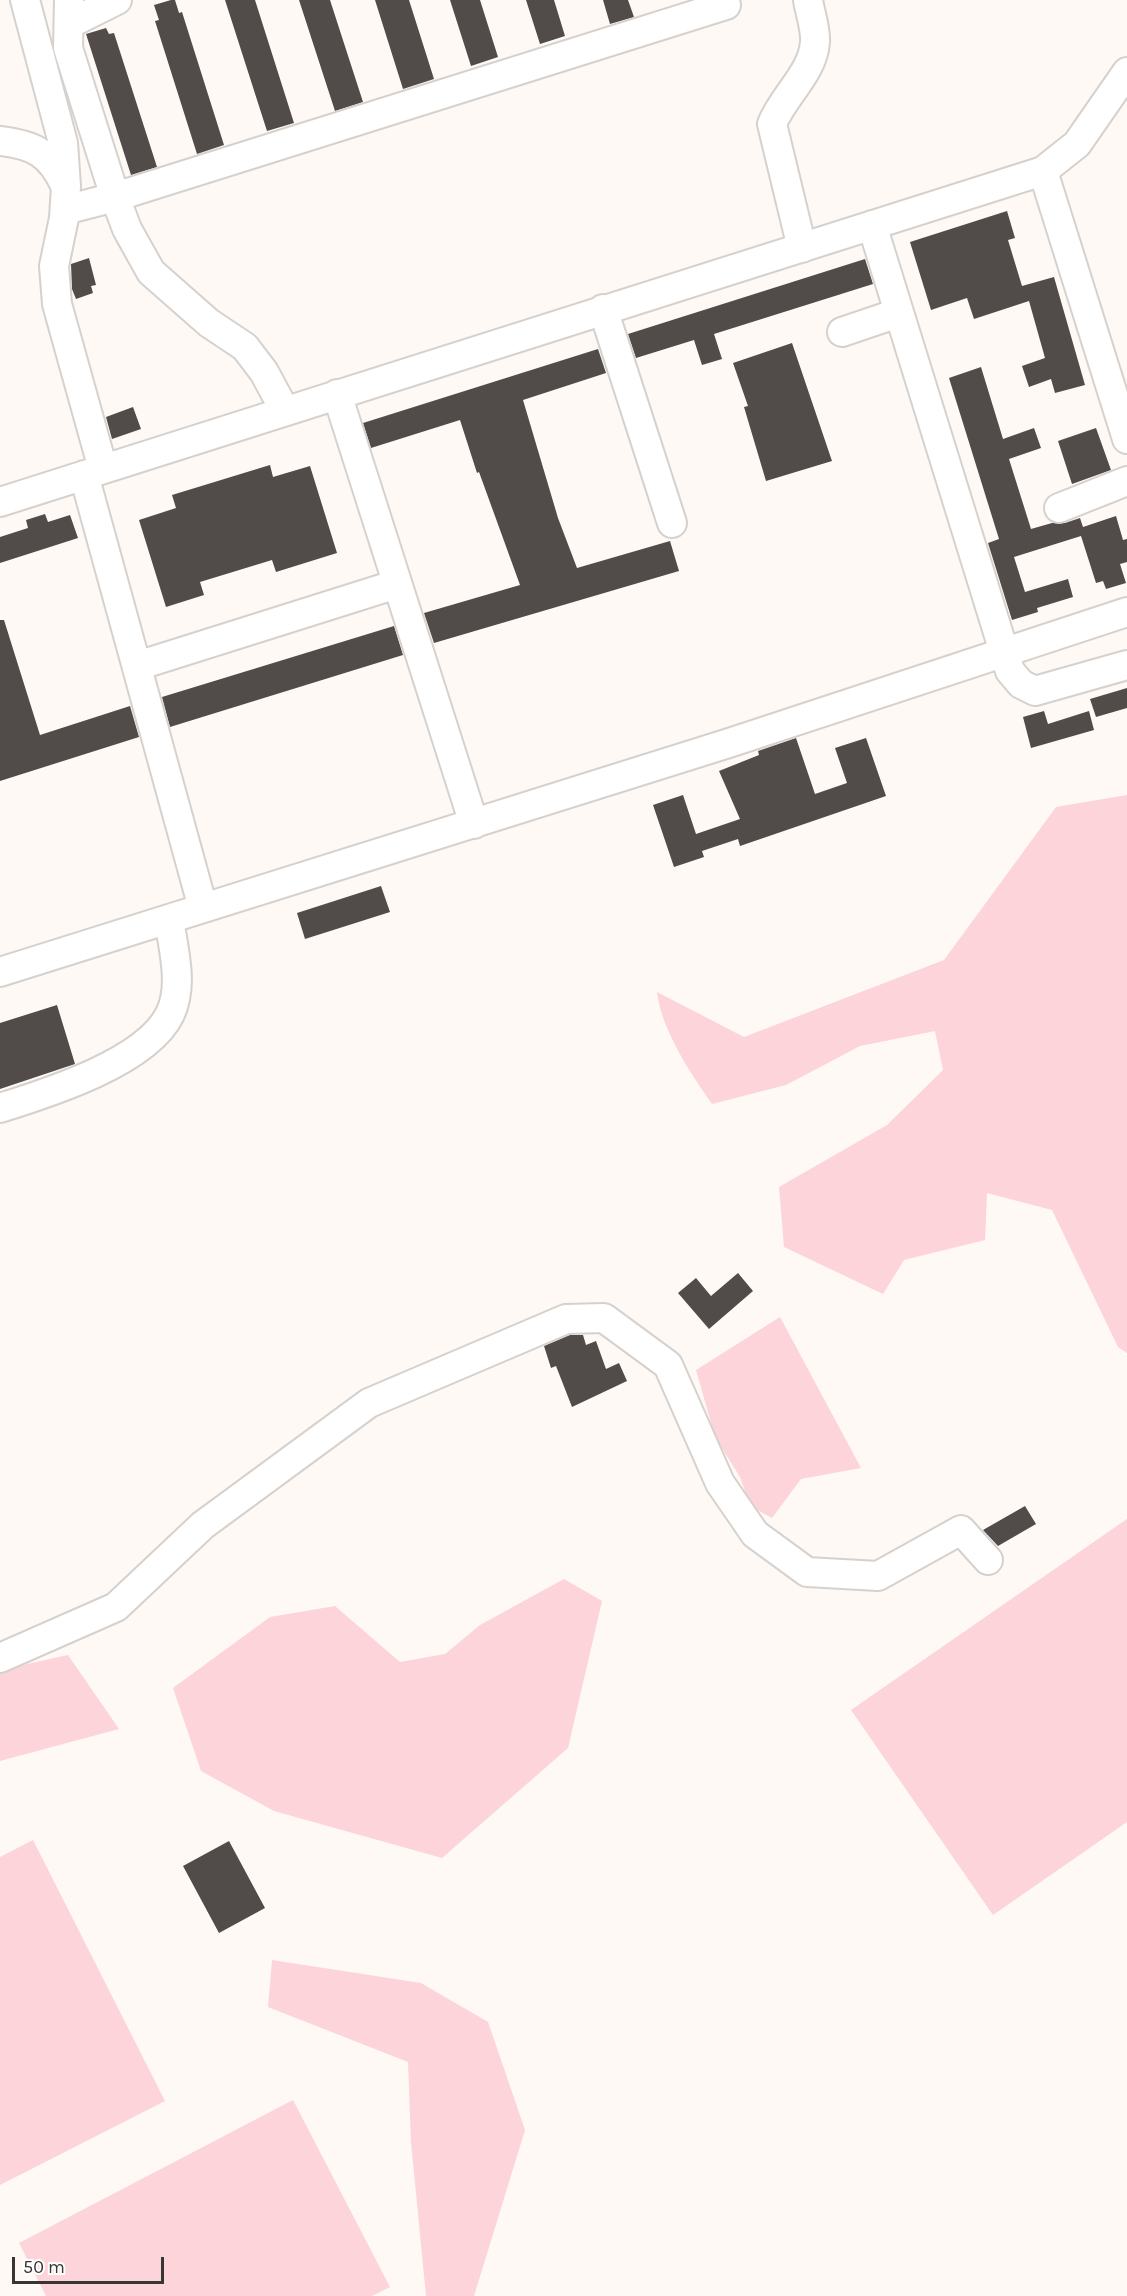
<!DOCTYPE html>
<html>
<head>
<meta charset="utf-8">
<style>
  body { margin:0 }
  #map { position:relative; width:1127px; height:2296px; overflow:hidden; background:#fef9f4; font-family:Karla,sans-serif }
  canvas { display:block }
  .scale { position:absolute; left:12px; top:2257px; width:152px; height:27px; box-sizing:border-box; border:3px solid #373634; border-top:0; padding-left:8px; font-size:18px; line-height:21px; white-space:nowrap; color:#373634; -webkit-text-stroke:4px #fff; paint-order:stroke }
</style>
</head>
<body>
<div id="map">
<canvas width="1127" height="2296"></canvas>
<div class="scale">50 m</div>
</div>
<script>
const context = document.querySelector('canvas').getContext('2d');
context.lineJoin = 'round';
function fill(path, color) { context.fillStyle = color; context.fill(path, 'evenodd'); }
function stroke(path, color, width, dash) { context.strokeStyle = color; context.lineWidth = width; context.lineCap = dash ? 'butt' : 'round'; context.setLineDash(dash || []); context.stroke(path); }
fill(new Path2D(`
  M1127 795V1353L1118 1347 1052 1210 987 1193 985 1240 904 1260 883 1294 784 1247 779 1187 887 1125 943 1070 935 1031 860 1046 786 1085 712 1104C691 1074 661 1029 657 992L744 1037 944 960 1056 807Z
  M780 1317 861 1468 801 1479 772 1518 750 1506 740 1477 715 1437 696 1370Z
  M1127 1519V1822L993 1915 851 1710Z
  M564 1579 602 1601 568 1748 442 1858 274 1811 201 1771 173 1688 270 1617 335 1606 400 1662 445 1654 480 1625Z
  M68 1655 119 1729 0 1761V1670Z
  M33 1840 165 2101 0 2185V1857Z
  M272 1960 421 1983 488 2022 525 2130 474 2296H426L411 2142 408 2062 268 2007Z
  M293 2100 390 2287 372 2296H46L19 2243Z`), '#fcd4d9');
fill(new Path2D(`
  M171 0H175L179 13 182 12 224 145 197 154 155 21 159 20 154 5Z
  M225 0H255L294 123 267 131Z
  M299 0H330L363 102 335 111Z
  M375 0H409L434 79 403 89Z
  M450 0H480L498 57 471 66Z
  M526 0H554L565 36 540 44Z
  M603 0H628L634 17 610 24Z
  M106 28 109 34 114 33 157 167 131 175 86 34Z
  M1007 211 1015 238 1008 240 1022 286 1054 277 1085 385 1055 393 1051 379 1029 387 1022 366 1045 358 1029 301 974 319 967 298 931 310 910 242Z
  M89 258 96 285 91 286 93 293 76 299 72 289 71 264Z
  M865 259 873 284 714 334 722 359 702 365 694 340 636 358 628 334Z
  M792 343 832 461 766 481 744 407 748 406 733 363Z
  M598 349 606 373 523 400 558 518 577 568 670 541 679 571 434 643 424 613 520 585 479 472 477 473 460 420 371 448 363 423Z
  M981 367 1003 439 1034 428 1041 448 1009 459 1031 529 1052 523H1065L1080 518 1083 527 1116 516 1123 540 1127 539V562L1120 564 1126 583 1106 589 1103 581 1096 583 1081 536 1014 557 1025 592 1068 579 1073 597 1037 608 1038 612 1012 620 988 543 999 539 949 378Z
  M133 407 141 429 112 439 106 417Z
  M1096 428 1111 470 1072 484 1058 441Z
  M270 465 273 477 310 466 337 553 276 572 272 560 200 582 204 595 166 607 139 520 176 508 172 495Z
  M45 514 48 522 70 515 78 538 0 563V537L28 528 26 520Z
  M0 620H4L40 735 130 706 139 737 0 781Z
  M394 626 403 655 170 727 162 697Z
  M1127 688V708L1096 717 1090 699Z
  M1044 711 1048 724 1089 711 1094 730 1031 748 1023 717Z
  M796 738 815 794 847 783 835 748 866 738 886 796 740 846 738 839 702 851 704 857 674 867 653 805 683 795 696 834 740 819 719 771 759 755 758 751Z
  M381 886 390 912 305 939 297 913Z
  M57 1005 75 1064 0 1089V1023Z
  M738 1273 753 1291 709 1329 678 1293 696 1278 711 1296Z
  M570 1335H583L586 1345 596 1341 606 1369 619 1363 627 1381 572 1407 556 1366 551 1368 544 1346Z
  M1025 1506 1036 1524 998 1546 983 1530Z
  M229 1841 265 1908 219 1933 183 1866Z`), '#514b49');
const minor = new Path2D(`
  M25 0 63 143 66 186 64 218 54 266 57 304 103 469
  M69 0 68 48 115 197 726 5 724 0
  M69 24 117 0
  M0 141C34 145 50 153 65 185
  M1043 171 1127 439
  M65 210 115 197 127 229 151 272 209 323 245 347 264 372 285 411
  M872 225 1010 671 1021 684 1035 691 1127 665
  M802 248 772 124C783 96 813 73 815 42 816 29 810 13 808 0
  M603 309 672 523
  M842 332 898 313
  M337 394 474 824
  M84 475 203 908
  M0 502 1043 171 1077 144 1127 72
  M1059 508 1127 481
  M137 666 397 584
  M0 972 729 743 1127 612
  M0 1108C48 1093 147 1062 170 1014 184 985 173 948 169 919
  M0 1658 116 1607 203 1525 369 1403 566 1319 604 1318 668 1365 720 1483 755 1534 807 1572 878 1576 961 1530 988 1560`);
stroke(minor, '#d6d1cc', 32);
stroke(minor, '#fff', 28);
</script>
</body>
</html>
